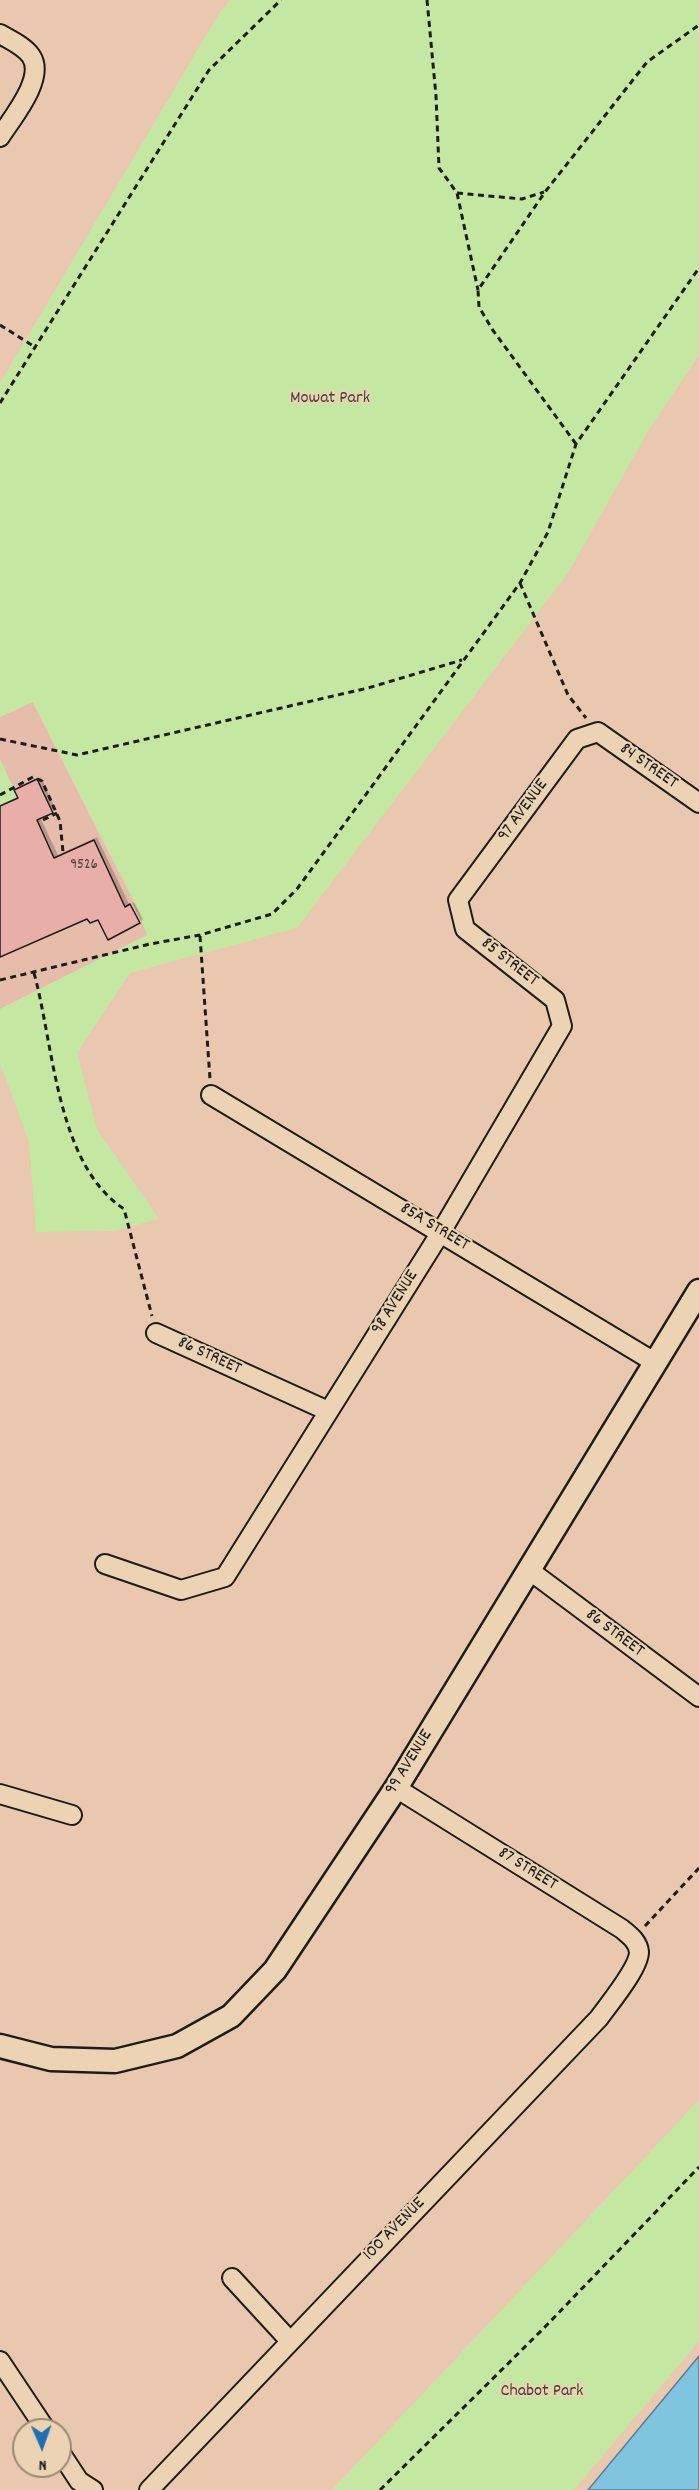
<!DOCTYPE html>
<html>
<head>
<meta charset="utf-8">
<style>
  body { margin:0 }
  #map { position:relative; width:699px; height:2490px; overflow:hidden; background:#eac8af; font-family:Dekko,sans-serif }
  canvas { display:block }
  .north { position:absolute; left:12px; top:2418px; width:60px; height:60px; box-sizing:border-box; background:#ebd3b3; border:2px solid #988a77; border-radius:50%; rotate:178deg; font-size:16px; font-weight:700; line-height:24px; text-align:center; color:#1c1c1c }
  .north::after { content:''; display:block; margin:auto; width:21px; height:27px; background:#1f6fb2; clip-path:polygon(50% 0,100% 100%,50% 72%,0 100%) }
</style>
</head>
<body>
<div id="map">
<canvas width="699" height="2490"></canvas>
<div class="north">N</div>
</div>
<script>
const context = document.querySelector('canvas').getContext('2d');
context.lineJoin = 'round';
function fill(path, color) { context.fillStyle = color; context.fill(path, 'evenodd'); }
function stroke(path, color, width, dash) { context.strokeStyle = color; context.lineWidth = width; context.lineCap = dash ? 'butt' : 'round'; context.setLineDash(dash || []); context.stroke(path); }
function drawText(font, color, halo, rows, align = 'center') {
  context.font = font + ' Dekko,sans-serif'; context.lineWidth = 4.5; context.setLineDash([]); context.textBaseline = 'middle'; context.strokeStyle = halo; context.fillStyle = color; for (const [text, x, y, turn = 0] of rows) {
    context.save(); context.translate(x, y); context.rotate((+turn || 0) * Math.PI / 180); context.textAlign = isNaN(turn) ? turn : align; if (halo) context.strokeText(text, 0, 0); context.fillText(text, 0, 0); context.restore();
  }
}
fill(new Path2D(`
  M32 702 150 934 0 1009V717Z`), '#e6bdaa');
fill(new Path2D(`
  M230 0H699V355L650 428 568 573 297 928 130 973 77 1053 97 1129 159 1219 114 1231 36 1232 29 1142 0 1063V1009L147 935 135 903 33 702 0 717V383L220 12Z
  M0 759 18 798 0 806Z
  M699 2100V2341L574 2490H332Z`), '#c4e7a1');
const water = new Path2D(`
  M699 2356V2490H588Z`);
fill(water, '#7fc5e0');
stroke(water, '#578192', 1.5);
fill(new Path2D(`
  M41 777 55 808 40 817 58 855 97 837 138 923 88 917 0 957V805L19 796 16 790 19 787Z
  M134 902 143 919 141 921 132 903Z`), '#0003');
const building = new Path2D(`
  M37 779 53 813 37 820 54 858 94 840 125 907 130 904 140 923 108 940 98 920 90 923 87 919 0 957V806L18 798 14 790Z`);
fill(building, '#e9aea7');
stroke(building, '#1c1c1c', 1.5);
const minor = new Path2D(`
  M0 34C10 40 24 46 31 56 46 78 12 118 0 137
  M211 1095 656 1363
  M156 1333 328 1411
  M105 1564 181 1590 225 1577 441 1232 562 1026 555 1000 465 929 458 900 577 739 598 732 699 803
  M529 1570 699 1697
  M0 1794 72 1815
  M232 2278 289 2340
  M0 2361 46 2430
  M60 2452 79 2481 93 2490
  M149 2490 599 2018C609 2004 639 1968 639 1952 638 1941 629 1935 622 1929L396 1788`);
const tertiary = new Path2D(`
  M0 2046 51 2059 115 2061 177 2046 231 2016 275 1970 396 1788 699 1291`);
stroke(minor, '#1c1c1c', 22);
stroke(tertiary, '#1c1c1c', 27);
stroke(new Path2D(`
  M427 0 436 96 439 168 457 193 478 290
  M457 193 522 199 544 192
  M0 325 35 347
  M0 403 209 70 281 0
  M576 444 492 329 479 307 478 290 545 192 647 62 699 25
  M520 583 568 695 586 718
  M0 739 77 755 368 688 462 660
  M0 795 33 777 42 781 60 821 63 852
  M43 820 57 813
  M200 936 210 1079
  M34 973C54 1045 56 1164 124 1209L152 1316
  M0 980 150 944 200 935 272 914 297 889 520 583 548 532 576 444 699 268
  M645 1926 699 1868
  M380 2490 544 2328 699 2167`), '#1c1c1c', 3, [6, 4.5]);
stroke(minor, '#ebd3b3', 18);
stroke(tertiary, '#ebd3b3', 22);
drawText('15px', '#4f403f', null, [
  ["9526",84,866]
]);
drawText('18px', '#3e4537', '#ebd3b3', [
  ["Mowat Park",330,400],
  ["Chabot Park",542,2393]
]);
drawText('18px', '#1c1c1c', '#ebd3b3', [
  ["84 STREET",648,767,35],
  ["97 AVENUE",524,811,-54],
  ["85 STREET",509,963,38],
  ["85A STREET",434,1228,31],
  ["98 AVENUE",396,1303,-58],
  ["86 STREET",209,1357,25],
  ["86 STREET",614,1634,37],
  ["99 AVENUE",410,1763,-58],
  ["87 STREET",527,1870,32],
  ["100 AVENUE",395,2230,-46]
]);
</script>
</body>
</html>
